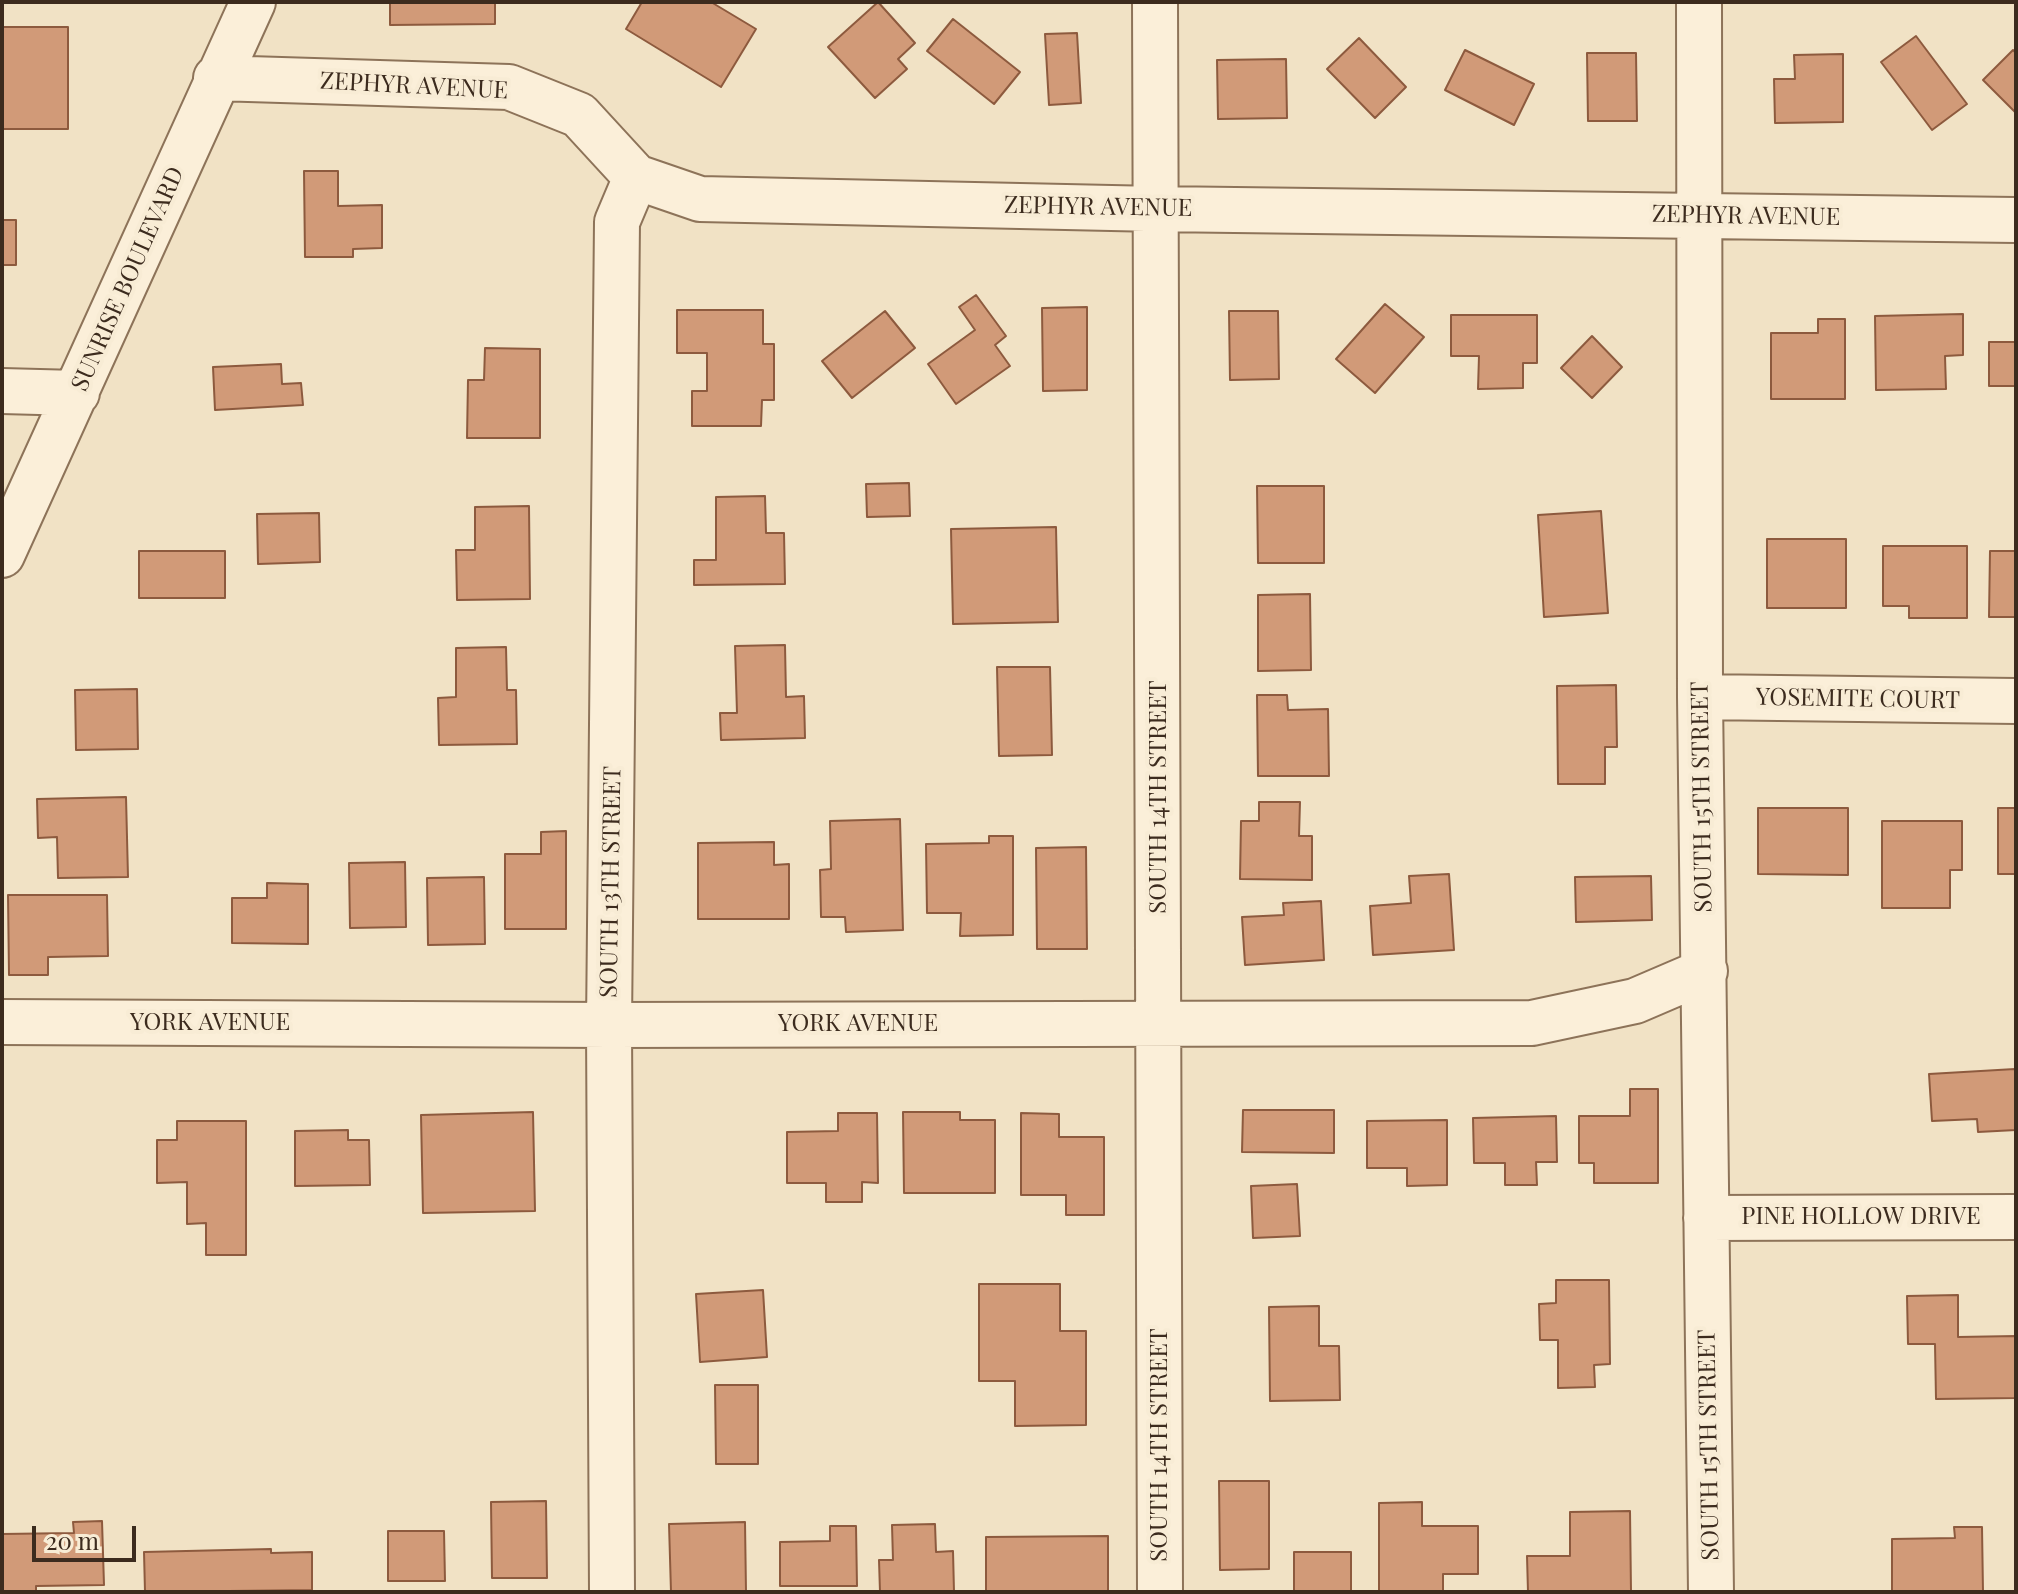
<!DOCTYPE html>
<html>
<head>
<meta charset="utf-8">
<style>
  body { margin:0 }
  #map { position:relative; width:2018px; height:1594px; overflow:hidden; background:#f1e2c5; font-family:"Playfair Display",serif }
  canvas { display:block }
  .frame { position:absolute; inset:0; border:4px solid #3c2b1e; pointer-events:none }
  .scale { position:absolute; left:32px; top:1526px; width:104px; height:36px; box-sizing:border-box; border:4px solid #3c2b1e; border-top:0; padding-left:10px; font-size:24px; line-height:28px; white-space:nowrap; color:#3c2b1e; -webkit-text-stroke:6px #f8ecd5; paint-order:stroke }
</style>
</head>
<body>
<div id="map">
<canvas width="2018" height="1594"></canvas>
<div class="frame"></div>
<div class="scale">20 m</div>
</div>
<script>
const context = document.querySelector('canvas').getContext('2d');
context.lineJoin = 'round';
function fill(path, color) { context.fillStyle = color; context.fill(path, 'evenodd'); }
function stroke(path, color, width, dash) { context.strokeStyle = color; context.lineWidth = width; context.lineCap = dash ? 'butt' : 'round'; context.setLineDash(dash || []); context.stroke(path); }
function drawText(font, color, halo, rows, align = 'center') {
  context.font = font + ' "Playfair Display",serif'; context.lineWidth = 8; context.setLineDash([]); context.textBaseline = 'middle'; context.strokeStyle = halo; context.fillStyle = color; for (const [text, x, y, turn = 0] of rows) {
    context.save(); context.translate(x, y); context.rotate((+turn || 0) * Math.PI / 180); context.textAlign = isNaN(turn) ? turn : align; if (halo) context.strokeText(text, 0, 0); context.fillText(text, 0, 0); context.restore();
  }
}
const building = new Path2D(`
  M390 2H495V24L390 25Z
  M642 2H711L756 29 721 87 626 29Z
  M878 2 915 43 898 59 907 69 875 98 828 47Z
  M953 19 1020 72 994 104 927 51Z
  M2 27H68V129H2Z
  M1077 33 1081 103 1049 105 1045 34Z
  M1916 36 1967 104 1932 130 1881 62Z
  M1359 38 1406 87 1375 118 1327 69Z
  M1465 50 1534 84 1514 125 1445 90Z
  M2013 50 2016 53V113L1983 80Z
  M1587 53H1636L1637 121H1588Z
  M1843 54V122L1775 123 1774 79H1795L1794 55Z
  M1286 59 1287 118 1218 119 1217 60Z
  M304 171H338V206L382 205V248L353 249V257H305Z
  M2 220H16V265H2Z
  M976 295 1006 336 995 345 1010 366 956 404 928 364 975 330 959 307Z
  M1385 304 1424 337 1375 393 1336 359Z
  M1087 307V390L1043 391 1042 308Z
  M677 310H763V344H774V400H762L761 426H692V391H707V353H677Z
  M885 311 915 348 852 398 822 361Z
  M1229 311H1278L1279 379 1230 380Z
  M1963 314V355L1945 356 1946 389 1876 390 1875 316Z
  M1451 315H1537V363H1523V388L1478 389 1479 356H1451Z
  M1818 319H1845V399H1771V333H1818Z
  M1592 336 1622 367 1592 398 1561 368Z
  M1989 342H2016V386H1989Z
  M485 348 540 349V438H467L468 380H484Z
  M281 364 282 384 301 383 303 405 215 410 213 367Z
  M909 483 910 516 867 517 866 484Z
  M1257 486H1324V563H1258Z
  M765 496 766 533H784L785 584 694 585V560H716V497Z
  M529 506 530 599 457 600 456 550H475V507Z
  M1601 511 1608 613 1544 617 1538 515Z
  M319 513 320 562 258 564 257 514Z
  M1056 527 1058 622 953 624 951 529Z
  M1767 539H1846V608H1767Z
  M1883 546H1967V618H1909V606H1883Z
  M139 551H225V598H139Z
  M1990 551H2016V617H1989Z
  M1310 594 1311 670 1258 671V595Z
  M785 645 786 697 804 696 805 738 721 740 720 713H737L735 646Z
  M506 647 507 690H516L517 744 439 745 438 698 456 697V648Z
  M997 667H1050L1052 755 999 756Z
  M1616 685 1617 747H1605V784H1558L1557 686Z
  M137 689 138 749 76 750 75 690Z
  M1257 695H1287L1288 710 1328 709 1329 776H1258Z
  M126 797 128 877 58 878 57 837 38 838 37 799Z
  M1259 802H1300L1299 836H1312V880L1240 879 1241 821H1259Z
  M1758 808H1848V875L1758 874Z
  M1998 808H2016V874H1998Z
  M900 819 903 930 846 932 845 917H821L820 870 831 869 830 821Z
  M1882 821H1962V870H1950V908H1882Z
  M566 831V929H505V854H541V832Z
  M989 836H1013V935L960 936 961 913H927L926 844 989 843Z
  M774 842V865L789 864V919H698V843Z
  M1086 847 1087 949H1037L1036 848Z
  M405 862 406 927 350 928 349 863Z
  M1449 874 1454 950 1373 955 1370 906 1411 903 1409 876Z
  M1651 876 1652 920 1576 922 1575 877Z
  M484 877 485 944 428 945 427 878Z
  M267 883 308 884V944L232 943V898H267Z
  M8 895H107L108 956 48 957V975H9Z
  M1321 901 1324 960 1245 965 1242 917 1284 915 1283 903Z
  M2015 1069 2016 1130 1978 1132 1977 1119 1932 1121 1929 1074Z
  M1630 1089H1658V1183H1594V1163H1579V1116H1630Z
  M1243 1110H1334V1153L1242 1152Z
  M533 1112 535 1211 423 1213 421 1115Z
  M903 1112H960V1120H995V1193H904Z
  M838 1113H877L878 1183 862 1182V1202H826V1183H787V1132L838 1131Z
  M1021 1113 1059 1114V1137H1104V1215H1066V1195H1021Z
  M1556 1116 1557 1162H1536L1537 1185H1505V1163H1474L1473 1118Z
  M1447 1120V1185L1407 1186V1168H1367V1121Z
  M177 1121H246V1255H206V1223L187 1224V1182L157 1183V1140H177Z
  M348 1130V1140H369L370 1185 295 1186V1131Z
  M1297 1184 1300 1236 1253 1238 1251 1186Z
  M1556 1280H1609L1610 1364 1594 1365 1595 1387 1558 1388V1340H1540L1539 1304 1556 1303Z
  M979 1284H1060V1331H1086V1425L1015 1426V1381H979Z
  M763 1290 767 1357 700 1362 696 1294Z
  M1958 1295V1337L2016 1336V1398L1936 1399 1935 1344H1908L1907 1296Z
  M1319 1306V1346H1339L1340 1400 1270 1401 1269 1307Z
  M715 1385H758V1464H716Z
  M1219 1481H1269V1569L1220 1570Z
  M546 1501 547 1578H492L491 1502Z
  M1422 1502V1526H1478V1574H1443V1592H1379V1503Z
  M1630 1511 1631 1592H1528L1527 1556H1570V1512Z
  M102 1521 104 1585 36 1586V1592H2V1534L74 1533 73 1522Z
  M745 1522 746 1592H671L669 1524Z
  M935 1524 936 1552 953 1551 954 1592H880L879 1560H893L892 1525Z
  M830 1526H856L857 1586H780V1542L830 1541Z
  M1954 1527H1982L1983 1592H1892V1539L1955 1538Z
  M388 1531H444L445 1581H388Z
  M1108 1536V1592H986V1537Z
  M271 1549V1553L312 1552V1590L145 1592 144 1552Z
  M1294 1552H1351V1592H1294Z`);
fill(building, '#d19a78');
stroke(building, '#8d5a3e', 2);
const minor = new Path2D(`
  M1155 2 1160 1592
  M1699 2 1700 697 1711 1592
  M216 78 509 87 579 115 636 177 700 199 1157 209 2016 220
  M2 391 77 393
  M2 555 253 2
  M1700 697 2016 701
  M2 1022 609 1025 1532 1023 1635 1001 1705 971
  M1706 1218 2016 1217
  M612 1592 609 1025 617 222 636 177`);
stroke(minor, '#8d7359', 48);
stroke(minor, '#fbefd9', 44);
drawText('24px', '#3c2b1e', '#f8ecd5', [
  ["ZEPHYR AVENUE",414,86,3],
  ["ZEPHYR AVENUE",1098,207,1],
  ["ZEPHYR AVENUE",1746,216,1],
  ["SUNRISE BOULEVARD",128,279,-66],
  ["YOSEMITE COURT",1858,699,1],
  ["SOUTH 14TH STREET",1159,797,-90],
  ["SOUTH 15TH STREET",1702,797,-91],
  ["SOUTH 13TH STREET",611,882,-89],
  ["YORK AVENUE",210,1023],
  ["YORK AVENUE",858,1024],
  ["PINE HOLLOW DRIVE",1861,1217],
  ["SOUTH 14TH STREET",1160,1445,-90],
  ["SOUTH 15TH STREET",1709,1445,-91]
]);
</script>
</body>
</html>
